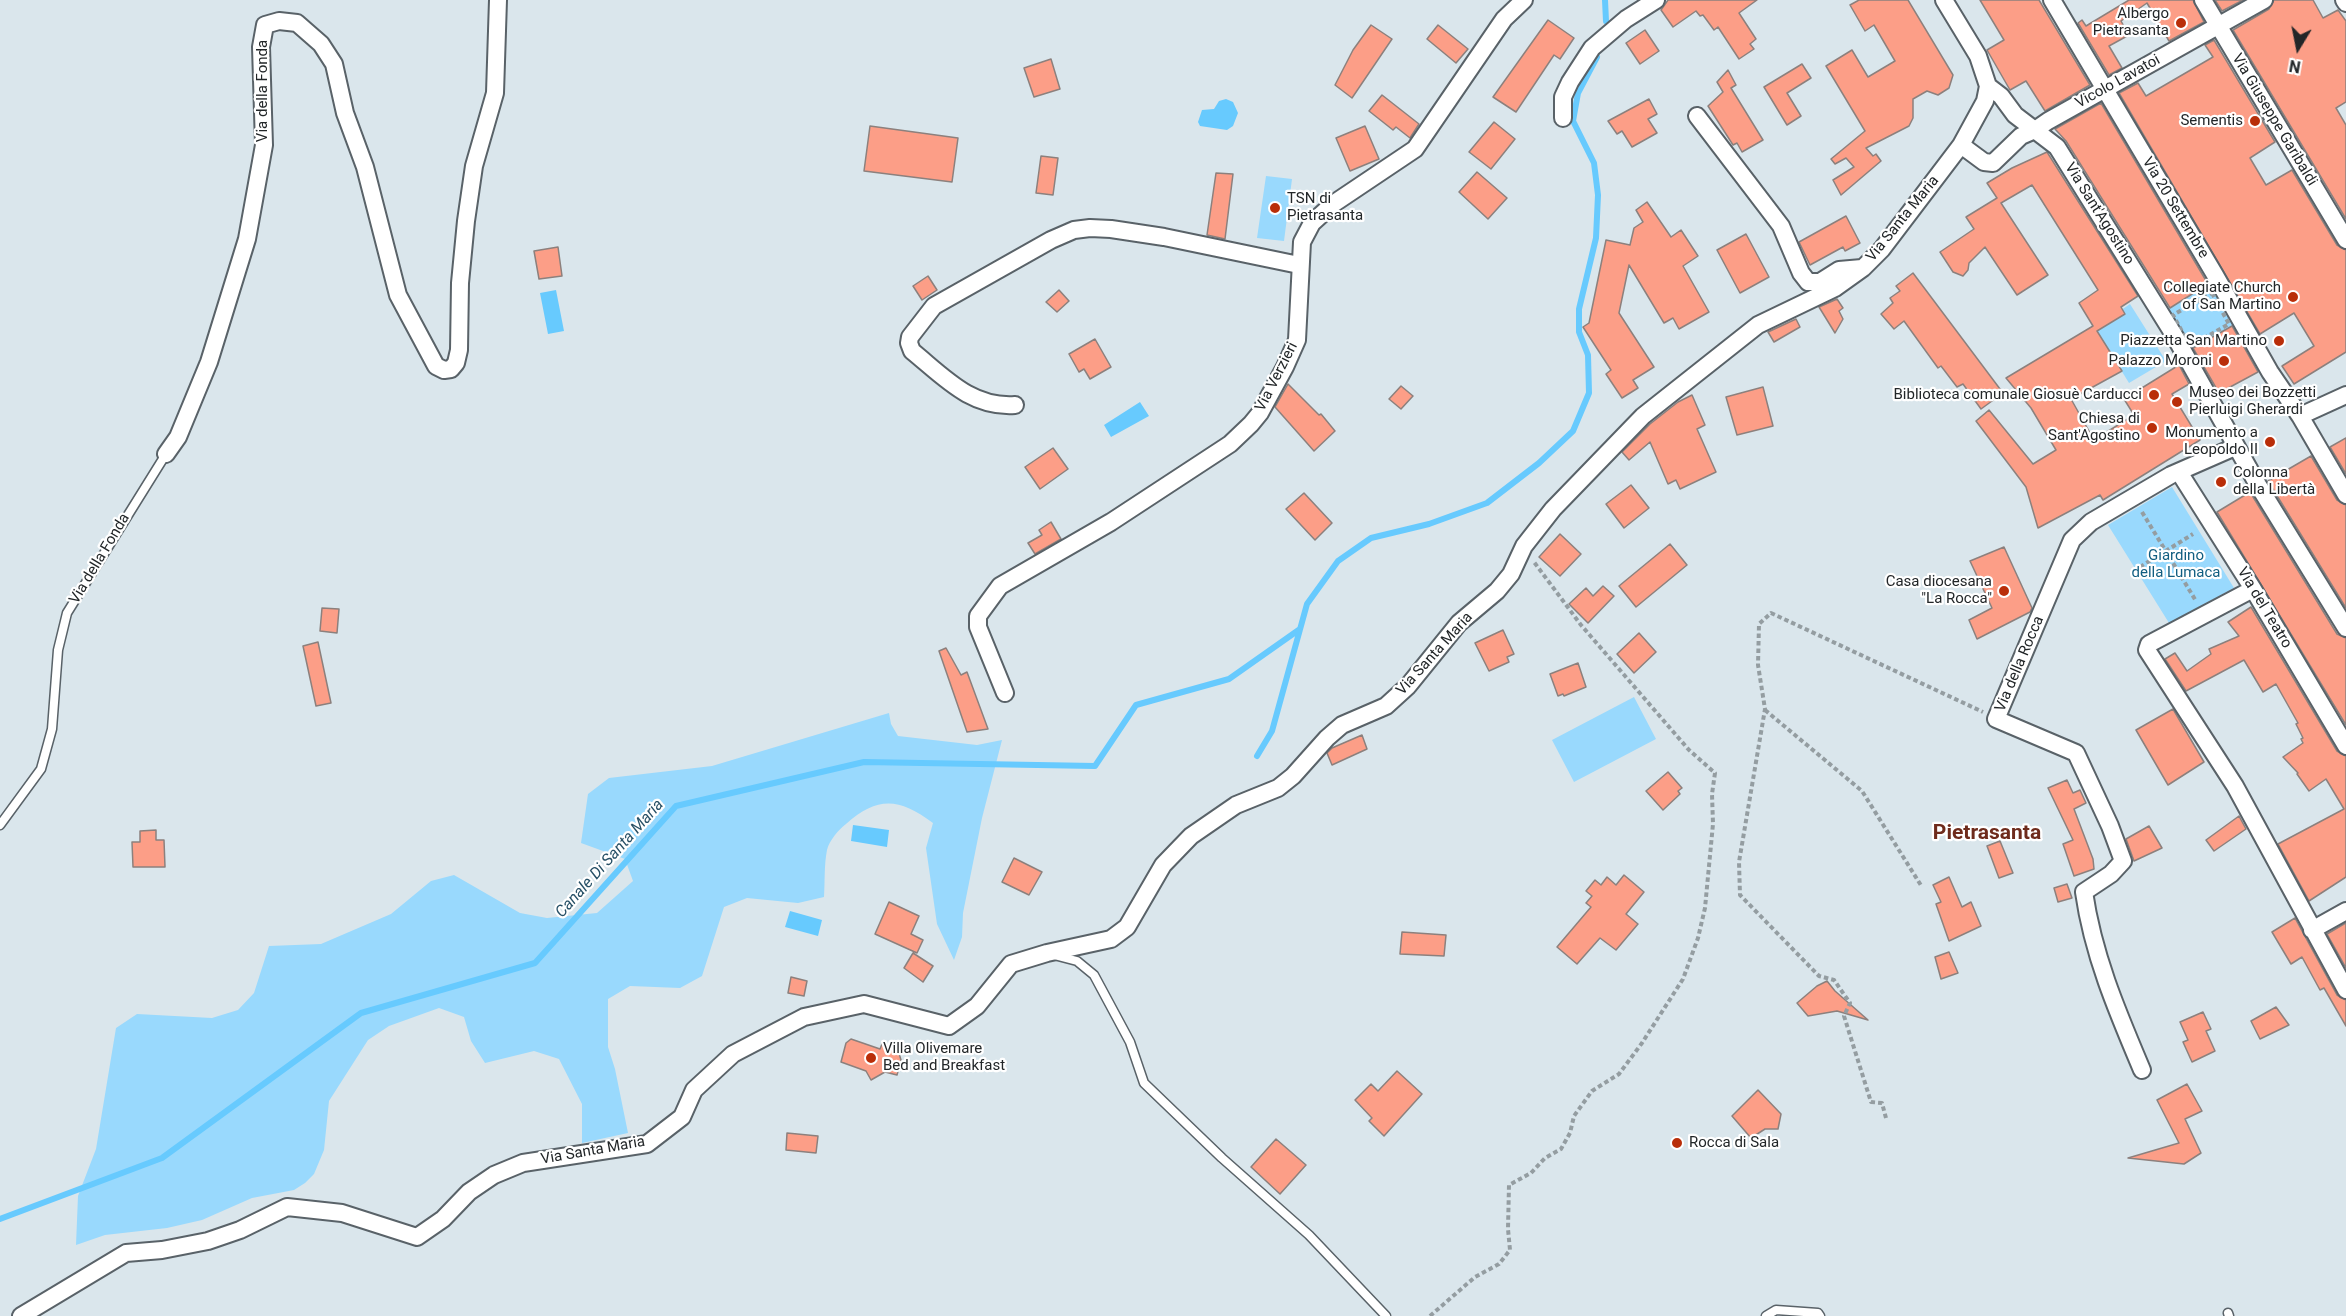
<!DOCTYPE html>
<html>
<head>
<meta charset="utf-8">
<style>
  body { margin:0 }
  #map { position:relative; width:2346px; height:1316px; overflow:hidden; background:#dae6ec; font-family:Roboto,sans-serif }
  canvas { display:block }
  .north { position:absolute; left:2268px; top:18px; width:60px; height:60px; -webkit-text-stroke:4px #fff; paint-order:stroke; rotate:190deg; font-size:16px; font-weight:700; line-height:24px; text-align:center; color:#222628 }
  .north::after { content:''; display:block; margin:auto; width:21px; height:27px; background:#222628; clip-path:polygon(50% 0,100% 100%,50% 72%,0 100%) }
</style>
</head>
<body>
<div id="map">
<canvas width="2346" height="1316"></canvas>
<div class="north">N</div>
</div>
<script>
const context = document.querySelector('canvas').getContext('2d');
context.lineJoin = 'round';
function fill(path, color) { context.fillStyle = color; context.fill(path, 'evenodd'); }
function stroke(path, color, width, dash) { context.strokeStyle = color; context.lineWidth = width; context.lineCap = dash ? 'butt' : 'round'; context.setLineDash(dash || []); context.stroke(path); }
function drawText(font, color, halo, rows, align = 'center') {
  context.font = font + ' Roboto,sans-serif'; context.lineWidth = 4.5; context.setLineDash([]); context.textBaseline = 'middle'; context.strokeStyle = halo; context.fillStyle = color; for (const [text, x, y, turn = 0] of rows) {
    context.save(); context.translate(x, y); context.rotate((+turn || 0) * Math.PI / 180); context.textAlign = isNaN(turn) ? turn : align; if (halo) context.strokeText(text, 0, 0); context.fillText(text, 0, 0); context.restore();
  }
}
fill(new Path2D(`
  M1266 176 1292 179 1284 241 1257 238Z
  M2209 283 2234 325 2188 351 2165 311Z
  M2130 304 2166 361 2129 383 2095 328Z
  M2172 487 2234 588 2169 623 2108 525Z
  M1634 697 1656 739 1574 782 1552 740Z
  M889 713 891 724 898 736 977 745 1002 740 982 818 963 913 962 937 954 960 937 924 926 848 933 823C899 798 878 796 846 824 839 829 829 841 827 850 824 865 825 882 824 897L798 903 747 898 724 907 702 976 680 988 630 986 608 999V1047L615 1069 628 1133 582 1143V1104L559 1059 534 1051 485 1063 471 1041 464 1017 439 1008 389 1026 368 1040 329 1101 324 1150 314 1174 305 1183 294 1190 252 1198 202 1220 167 1228 105 1235 76 1245 78 1196 96 1149 116 1028 137 1014 212 1018 238 1010 254 993 269 946 321 944 391 914 431 881 454 875 520 913 547 918 597 913 633 881 625 859 581 843 588 794 609 778 712 766Z`), '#99d9fd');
fill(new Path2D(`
  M1226 99 1233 102 1238 113 1233 126 1227 130 1200 126 1198 122 1202 110 1214 109 1219 101Z
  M556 290 564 331 548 334 540 293Z
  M1140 402 1149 416 1111 437 1104 425Z
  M853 825 889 830 887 847 851 841Z
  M790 911 822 920 818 936 785 927Z`), '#67cafe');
stroke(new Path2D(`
  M1605 0 1606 21
  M1257 756 1272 731 1307 604 1338 561 1371 538 1429 524 1487 503 1539 463 1573 431 1589 393 1588 355 1579 332V309L1596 238 1598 195 1594 163 1573 121 1578 93 1597 57
  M0 1219 162 1158 361 1013 535 963 676 806 864 762 1095 766 1136 705 1229 679 1300 629`), '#67cafe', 6);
const building = new Path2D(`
  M1668 0H1757L1739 13 1756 39 1750 44 1754 49 1739 59 1718 27 1714 30 1703 15 1700 16 1696 11 1673 27 1661 10Z
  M1859 0H1908L1953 75 1949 88 1938 95 1927 91 1913 99V118L1909 126 1866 148 1873 156 1876 154 1881 161 1841 195 1833 180 1854 167 1846 158 1835 164 1831 159 1865 131 1826 66 1852 50 1868 77 1895 61 1874 25 1865 31 1850 5Z
  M1980 0H2039L2090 85 2045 111 2026 81 2010 90 1987 50 2004 40Z
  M2129 0H2193L2204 22 2169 41 2147 3 2121 21 2129 35 2109 46 2122 68 2109 75 2078 23 2082 20 2086 26Z
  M2215 0H2243L2222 11Z
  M2274 0H2313L2323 18 2338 10 2346 21V102L2336 108 2346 125V219L2233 30 2269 9Z
  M1548 20 1574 38 1560 59 1554 55 1516 112 1493 97Z
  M1371 25 1392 39 1352 98 1335 85 1353 50Z
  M1438 25 1468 49 1456 63 1427 39Z
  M1645 30 1659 51 1640 64 1626 43Z
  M2214 40 2275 142 2250 158 2266 185 2292 170 2337 245 2346 250V352L2294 384 2282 366 2314 346 2294 313 2260 334 2119 93 2138 83 2146 96 2213 57 2205 45Z
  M1051 59 1060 89 1034 97 1024 68Z
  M1802 64 1811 78 1787 93 1801 116 1787 125 1764 87Z
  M1728 70 1736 85 1731 88 1763 140 1742 152 1737 143 1733 145 1708 106 1723 92 1717 82Z
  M1382 95 1419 124 1410 138 1396 127 1393 130 1369 111Z
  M1649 99 1657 114 1648 119 1657 133 1632 147 1622 131 1617 134 1608 121Z
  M2101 103 2208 284 2170 308 2066 141 2055 129Z
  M1494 122 1515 139 1491 169 1469 152Z
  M870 126 958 138 952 182 864 171Z
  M1365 126 1379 159 1350 171 1336 138Z
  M2047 152 2138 296 2121 307 2125 314 2097 331 2122 371 2071 399 2094 440 2134 415 2124 399 2179 365 2189 384 2172 394 2200 440 2103 500 2100 495 2038 528 2026 487 1976 421 1989 410 2033 464 2056 450 2031 408 2006 378 2093 326 2079 303 2098 290 2032 185 2001 203 2048 275 2017 295 1985 247 1969 263 1968 270 1963 276 1953 272 1940 252 1974 229 1966 217 1997 198 1987 183 2012 168Z
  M1041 156 1058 158 1053 195 1036 193Z
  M1477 172 1507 198 1488 219 1459 192Z
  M1216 173 1233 174 1225 239 1207 235Z
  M1647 202 1671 237 1681 230 1698 256 1683 266 1709 312 1679 329 1673 318 1664 323 1629 265 1619 313 1654 367 1633 380 1638 388 1622 398 1606 374 1611 370 1583 327 1589 323 1606 240 1630 245 1634 228 1643 222 1636 210Z
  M1846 216 1860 243 1845 251 1843 247 1810 265 1799 242Z
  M1746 234 1769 277 1740 293 1717 250Z
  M558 247 562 276 539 279 534 251Z
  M1913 273 2003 393 1981 409 1963 384 1957 387 1941 366 1938 368 1904 321 1894 329 1881 314 1893 303 1890 298 1900 291 1896 286Z
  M928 276 937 290 922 300 913 286Z
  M1059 290 1069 301 1057 312 1046 302Z
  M1837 299 1843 308 1839 311 1843 319 1835 333 1819 307Z
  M1796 319 1800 327 1774 342 1768 332Z
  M2232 326 2258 372 2219 393 2193 348Z
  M1095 339 1111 367 1090 379 1084 369 1079 372 1069 354Z
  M1288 384 1319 415 1321 414 1335 431 1314 451 1275 407Z
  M1401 386 1413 396 1401 409 1389 399Z
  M1763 387 1773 426 1737 435 1726 397Z
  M1692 395 1705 425 1697 429 1716 472 1680 489 1676 480 1668 484 1650 442 1629 460 1622 452 1650 424 1678 402Z
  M2346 438V474L2330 447Z
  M1053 448 1068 469 1040 489 1025 467Z
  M2311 456 2337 500 2346 505V608L2268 481Z
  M1631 485 1649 508 1624 528 1606 504Z
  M2250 492 2337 634 2346 638V725L2217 512Z
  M1304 493 1332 523 1315 540 1286 509Z
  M1051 522 1061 539 1035 554 1028 543 1042 535 1039 530Z
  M1560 534 1581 554 1560 576 1539 557Z
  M1670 544 1687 565 1636 607 1619 586Z
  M2004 547 2032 608 2030 612 1977 639 1969 620 1992 608 1970 561Z
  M1603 586 1614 596 1588 623 1569 604 1586 588 1593 596Z
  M2251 607 2337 751 2346 756V877L2309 901 2278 844 2344 809 2326 779 2309 791 2297 774 2298 773 2283 757 2303 743 2301 739 2303 738 2296 724 2298 723 2276 684 2263 692 2244 660 2186 691 2165 659 2175 653 2187 671 2211 654 2209 649 2239 636 2228 622Z
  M322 608 339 609 337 633 320 631Z
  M1503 630 1514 654 1507 657 1509 662 1489 671 1475 643Z
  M1639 633 1656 652 1634 673 1617 654Z
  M318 642 331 703 316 706 303 646Z
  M946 648 961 675 967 672 988 729 967 732 939 651Z
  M1578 663 1586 687 1564 696 1563 694 1558 696 1550 674Z
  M2173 709 2204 762 2168 785 2136 730Z
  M1362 735 1367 749 1332 765 1327 753 1332 748Z
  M1668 772 1682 788 1678 791 1680 794 1663 810 1646 791Z
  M2067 780 2073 793 2080 790 2086 803 2074 809 2093 859 2094 869 2074 876 2063 844 2073 840 2048 788Z
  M2239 816 2246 829 2214 851 2206 840Z
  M2149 826 2162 848 2134 861 2126 839Z
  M156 830V840H164L165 867H133L132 842H140V831Z
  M2000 841 2013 873 1999 878 1987 846Z
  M1014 858 1042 872 1029 895 1002 882Z
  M1624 875 1644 892 1626 914 1638 924 1616 950 1600 938 1577 964 1557 947 1591 907 1586 903 1592 896 1586 891 1595 880 1601 885 1607 877 1616 885Z
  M1949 877 1962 907 1971 902 1981 926 1949 941 1936 904 1941 902 1933 885Z
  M2067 884 2072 898 2058 902 2054 888Z
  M889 902 919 916 911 934 923 940 917 953 875 934Z
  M2295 918 2337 995 2346 1000V1026L2324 988 2320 990 2302 957 2291 964 2272 932Z
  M2346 923V968L2327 934Z
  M1402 932 1446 935 1444 956 1400 954Z
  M1949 952 1958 973 1941 979 1935 957Z
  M913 953 933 966 923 982 904 968Z
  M791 977 807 981 804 996 788 993Z
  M1827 981 1835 991 1868 1020 1837 1011 1808 1016 1797 1003 1817 986Z
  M2276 1007 2289 1025 2260 1039 2251 1021Z
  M2203 1012 2211 1029 2206 1031 2215 1051 2192 1062 2183 1042 2188 1040 2180 1022Z
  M851 1039 880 1049 882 1044 898 1050 901 1060 897 1075 885 1072 871 1080 866 1071 841 1062 846 1043Z
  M1397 1071 1422 1094 1384 1136 1369 1121 1372 1118 1355 1100 1371 1084 1378 1091Z
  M2187 1084 2202 1111 2185 1119 2201 1153 2184 1164 2128 1158 2179 1143 2157 1100Z
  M1758 1090 1781 1114 1778 1129H1765L1751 1138 1732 1116Z
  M787 1133 818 1136 816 1153 786 1150Z
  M1276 1139 1306 1165 1280 1194 1251 1167Z`);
fill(building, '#fc9e87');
stroke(building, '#8c807d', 1.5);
const lane = new Path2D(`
  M0 825 41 769 52 729 58 650 67 613 166 454
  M1054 955 1077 961 1094 975 1130 1042 1144 1083 1222 1158 1309 1235 1386 1316
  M2228 1313 2229 1316
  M1766 1316 1776 1310 1818 1313 1820 1316`);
const street = new Path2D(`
  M1944 0 1978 56 1988 86 2001 96 2015 115 2057 147 2174 335 2258 485 2346 628
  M2052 0 2215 275 2270 372 2300 416 2346 495
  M2203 0 2346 240
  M2344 0 2346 3
  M1697 116 1781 226 1801 273 1808 282H1820L1839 270 1862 268
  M1563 118V97L1570 82 1592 48 1626 19 1656 0
  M1961 145 1984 162 1993 163 2021 136 2035 130 2048 121 2264 0
  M1015 405C971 408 944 377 912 351L909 343 910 337 934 306 1051 240 1074 230 1090 228 1111 229 1164 237 1299 265
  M2300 416 2346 395
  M166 454 178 437 209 362 247 239 264 145 261 47 265 25 279 21 297 23 321 44 334 64 345 113 365 167 398 295 436 366 444 370 451 369 456 363 459 350 460 283 466 221 474 166 495 93 498 0
  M2179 472 2253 589 2346 746
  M2253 589 2149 644 2147 650 2235 786 2346 990
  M1005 693 978 627V616L1000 586 1111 522 1230 444 1251 424 1260 413 1285 367 1297 340 1302 242 1312 223 1333 204 1415 149 1504 19 1524 0
  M2312 930 2346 911
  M2142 1070C2117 1011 2093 955 2084 892L2111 874 2123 861 2110 826 2076 753 1996 719 2072 540 2091 522 2171 475 2235 447
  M21 1316 126 1253 162 1250 208 1241 240 1230 287 1207 342 1213 417 1237 443 1219 469 1192 494 1175 523 1163 647 1144 682 1117 694 1090 733 1054 804 1017 864 1004 949 1026 977 1006 1011 964 1047 953 1111 939 1127 927 1163 865 1191 836 1236 805 1278 788 1293 776 1327 738 1342 725 1386 706 1408 686 1459 623 1497 591 1511 574 1524 546 1553 509 1643 416 1758 325 1835 288 1863 268 1882 249 1961 145 1985 101 1988 86`);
stroke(lane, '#596268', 11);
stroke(street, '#596268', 20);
stroke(new Path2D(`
  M2212 293 2229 324 2190 346 2173 315Z
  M2142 512 2196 601
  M2140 567 2193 534
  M1765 710 1862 791 1922 887
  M1886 1118 1882 1103 1871 1102 1844 1016 1850 1003 1834 980 1819 976 1740 895 1739 862 1765 709 1758 665 1759 624 1771 613 1983 712
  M1430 1316 1475 1277 1499 1264 1510 1250 1508 1229 1509 1185 1531 1173 1545 1158 1561 1149 1570 1133 1574 1116 1592 1091 1619 1074 1642 1043 1683 979 1698 938 1705 908 1713 824 1712 794 1715 773 1689 750 1581 625 1534 562`), '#949da1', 4, [4.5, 3]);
stroke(lane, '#fff', 8);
stroke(street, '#fff', 16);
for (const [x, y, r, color] of [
  [2181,23,6,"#b92e09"],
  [2255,121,6,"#b92e09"],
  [1275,208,6,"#b92e09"],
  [2293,297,6,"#b92e09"],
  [2279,341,6,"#b92e09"],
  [2224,361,6,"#b92e09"],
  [2154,395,6,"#b92e09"],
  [2177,402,6,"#b92e09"],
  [2152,428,6,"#b92e09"],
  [2270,442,6,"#b92e09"],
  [2221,482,6,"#b92e09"],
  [2004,591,6,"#b92e09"],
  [871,1058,6,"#b92e09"],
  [1677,1143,6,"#b92e09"]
]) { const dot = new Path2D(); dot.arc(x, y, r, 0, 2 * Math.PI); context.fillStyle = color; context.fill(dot); stroke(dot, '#fff', 2); }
drawText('15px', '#222628', '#fff', [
  ["Albergo",2169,14],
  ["Pietrasanta",2169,31],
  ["Sementis",2243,121],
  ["TSN di",1287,199,"left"],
  ["Pietrasanta",1287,216,"left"],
  ["Collegiate Church",2281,288],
  ["of San Martino",2281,305],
  ["Piazzetta San Martino",2267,341],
  ["Palazzo Moroni",2212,361],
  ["Museo dei Bozzetti",2189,393,"left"],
  ["Pierluigi Gherardi",2189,410,"left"],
  ["Biblioteca comunale Giosuè Carducci",2142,395],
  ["Chiesa di",2140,419],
  ["Sant'Agostino",2140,436],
  ["Monumento a",2258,433],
  ["Leopoldo II",2258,450],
  ["Colonna",2233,473,"left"],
  ["della Libertà",2233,490,"left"],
  ["Casa diocesana",1992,582],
  ["\"La Rocca\"",1992,599],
  ["Villa Olivemare",883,1049,"left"],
  ["Bed and Breakfast",883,1066,"left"],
  ["Rocca di Sala",1689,1143,"left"]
], 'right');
drawText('15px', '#222628', '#fff', [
  ["Vicolo Lavatoi",2118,82,-29],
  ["Via della Fonda",263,91,-90],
  ["Via Giuseppe Garibaldi",2274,120,59],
  ["Via 20 Settembre",2175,208,59],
  ["Via Sant'Agostino",2099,214,58],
  ["Via Santa Maria",1903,219,-51],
  ["Via Verzieri",1277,377,-63],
  ["Via della Fonda",100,559,-59],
  ["Via del Teatro",2264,608,59],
  ["Via Santa Maria",1435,654,-48],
  ["Via della Rocca",2020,664,-67],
  ["Via Santa Maria",593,1151,-10]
]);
drawText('15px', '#115e81', '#fff', [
  ["Giardino",2176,556],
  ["della Lumaca",2176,573]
]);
drawText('italic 16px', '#275066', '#fff', [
  ["Canale Di Santa Maria",610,859,-48]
]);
drawText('bold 21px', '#6e2b1c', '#fff', [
  ["Pietrasanta",1987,834]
]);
</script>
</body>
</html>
